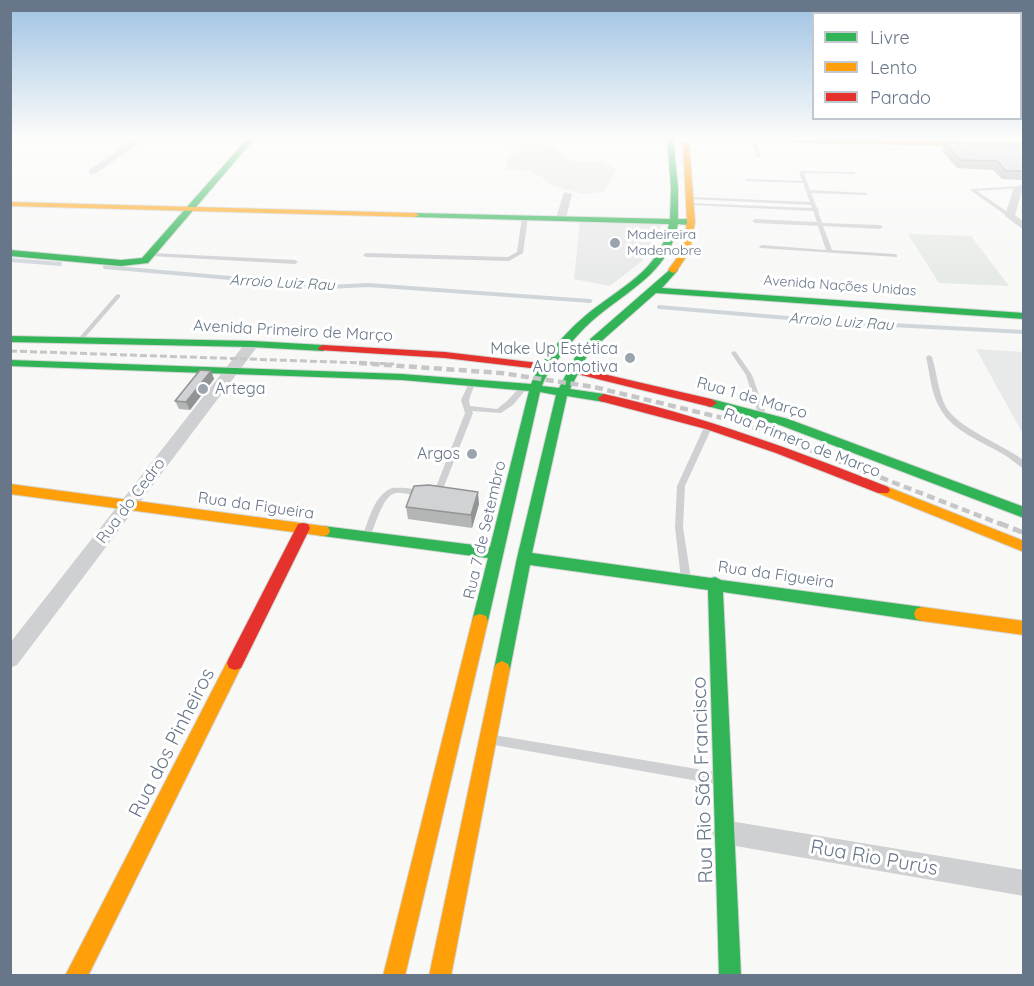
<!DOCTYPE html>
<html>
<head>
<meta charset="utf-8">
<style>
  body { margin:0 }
  #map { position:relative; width:1034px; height:986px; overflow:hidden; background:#f8f8f7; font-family:Quicksand,sans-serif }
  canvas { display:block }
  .frame { position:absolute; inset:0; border:12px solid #677688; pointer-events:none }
  .legend { position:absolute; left:812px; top:12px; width:210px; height:108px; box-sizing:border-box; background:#fff; border:2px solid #c2c8cf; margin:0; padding:8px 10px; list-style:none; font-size:18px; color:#677688 }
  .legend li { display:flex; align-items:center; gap:12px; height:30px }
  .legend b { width:30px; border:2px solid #c2c8cf }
</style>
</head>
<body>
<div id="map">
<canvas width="1034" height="986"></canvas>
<div class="frame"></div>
<ul class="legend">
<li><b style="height:8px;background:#30b455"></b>Livre</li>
<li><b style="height:8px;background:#ff9f0a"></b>Lento</li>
<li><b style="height:8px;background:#e5322d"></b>Parado</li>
</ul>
</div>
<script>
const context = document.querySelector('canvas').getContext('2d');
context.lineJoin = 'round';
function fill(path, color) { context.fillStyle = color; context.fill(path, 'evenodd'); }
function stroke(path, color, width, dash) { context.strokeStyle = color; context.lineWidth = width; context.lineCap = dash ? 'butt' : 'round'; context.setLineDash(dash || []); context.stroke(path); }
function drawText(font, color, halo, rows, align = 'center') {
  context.font = font + ' Quicksand,sans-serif'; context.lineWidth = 6; context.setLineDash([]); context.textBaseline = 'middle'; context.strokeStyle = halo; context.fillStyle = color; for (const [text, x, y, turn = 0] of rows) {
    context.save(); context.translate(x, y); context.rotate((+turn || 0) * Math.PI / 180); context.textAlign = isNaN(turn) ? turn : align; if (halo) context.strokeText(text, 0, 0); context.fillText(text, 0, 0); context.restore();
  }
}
fill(new Path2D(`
  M580 221 662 224 641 262 610 286 574 279Z
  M976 349 1023 352V434Z`), '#e8e9e9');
fill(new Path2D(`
  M534 138H570L574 141 570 144 549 141 544 143C553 146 556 150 564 156 575 165 590 162 603 161L607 165 617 169 604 192 583 194 550 185 541 176 528 171 505 170 510 154 520 152 511 145Z
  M908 234 971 236 1009 286 939 283Z`), '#e7ebe5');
stroke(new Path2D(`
  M10 260 60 264
  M105 267 253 280 309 288 368 285 590 301
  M659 307 835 322 1024 332`), '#cfd6da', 4);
const fast = new Path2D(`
  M248 138H255L148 263 121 266 10 256V250L121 260 142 258Z
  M667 138H673L678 188V219H689L693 222 689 225 678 224C670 268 636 286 604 311 587 324 572 340 559 358 553 366 545 376 542 386L559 388 580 348 673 267 678 270 662 288 1024 313V319L656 293 589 352 570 389 604 394 610 398 604 402 567 396 532 553 711 578 715 577 721 580 922 607 928 609 930 614 928 619 922 621 723 592 741 976H719L708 590 530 565 510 669 508 674 502 677 496 674 494 669 517 558 556 395 540 392 488 621 486 626 480 628 474 626 472 621 488 558 323 536 318 535 316 531 318 527 323 526 490 547 529 391 402 380 10 366V360L402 374 531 384C542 359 564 334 585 316 618 288 661 271 669 224L415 217 411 215 415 213 670 219 671 188Z
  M10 336 252 341 323 345 328 348 323 351 252 347 10 342Z
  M711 399 788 419 1024 507V518L780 425 707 406 705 403Z`);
const slow = new Path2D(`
  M690 138 1024 143V147L693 140Z
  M686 141 689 143 695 222 690 251 676 272 673 273 668 270 682 251 687 222 683 143Z
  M10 202 415 213 419 215 415 217 10 206Z
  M10 484 323 526 328 527 330 531 328 535 323 536 10 494Z
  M883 485 1024 541V552L878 493 876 490 878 487Z
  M922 607 1024 621V635L922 621 916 619 914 614 916 609Z
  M480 614 486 616 488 621 405 976H383L472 621 474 616Z
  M235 656 241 658 243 663 88 976H65L229 658Z
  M502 661 508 664 510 669 451 976H429L494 669 496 664Z`);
const jam = new Path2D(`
  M323 345 445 352 573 367 711 399 717 403 711 407 573 373 445 358 319 350 318 348Z
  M604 394C702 416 795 450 888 487L890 490 888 493H878L776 453 706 429 600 401 598 398Z
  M303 523 308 524 310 528 241 668 235 670 229 668 227 663 229 658 296 528 298 524Z`);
stroke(fast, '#d4d6d6', 2);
stroke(slow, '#d4d6d6', 2);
stroke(jam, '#d4d6d6', 2);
fill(new Path2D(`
  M751 138 754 139 761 158 757 157 750 139Z
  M801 171 855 172V174H853L804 173 810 190 866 193 868 194 866 195 811 193 815 203 816 204 815 205 819 210 818 211 822 223 880 225 883 227 880 229 823 226 832 250 895 254 897 255V257L760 248 759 247 762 245 826 250 818 226 755 223 752 221 755 219 817 222 813 211 690 205 688 204 690 203 812 208 811 205 690 199 688 198 690 197 810 202 803 183 747 181 745 180 747 179 802 181 799 172Z
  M1021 186V188H1019L977 191 1012 215V217L1010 218 970 190 972 189Z
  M525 215 528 217 523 253 509 261 366 257 363 255 366 253 508 257 517 252 522 217Z
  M152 253 295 260 298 262 295 264 150 256 149 255Z
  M118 294 120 295V297L82 341H78V339L116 295Z
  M734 351 736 352 752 375 767 417 766 419H760L759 417 746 375 731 353Z
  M929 355 932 357C937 373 938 392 946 407 956 426 1000 444 1019 457L1024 461V469C1016 464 1009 457 1001 453 981 441 953 431 941 410 931 395 930 374 926 357Z
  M470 381H474L475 383 469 400 470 406 497 409 507 401 522 385H526L528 387 513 405 501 413 472 411 473 413 443 489 436 494H430L429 492 436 487 465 413 461 400Z
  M706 423H712L713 425 685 486 683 527 691 579 689 582 686 583 683 582 681 579 675 527 677 486Z
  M392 488C402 487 418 488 425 494L421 497C413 496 404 492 396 493 382 495 375 528 369 539H363L362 537C369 520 374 495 392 488Z
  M494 735 715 772 719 774 721 778 719 782 715 784 494 745 490 744 488 740 490 736Z`), '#cfd0d2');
fill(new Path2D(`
  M136 138H146L95 174H89V170Z
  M1024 184 1015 215 1024 222V230L1005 216 1014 187Z
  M564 192 572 194 566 218 561 221 556 218Z
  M252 340 259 344 257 347 17 665 10 668V643L247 341Z
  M724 820 1024 870V896L724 844 715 841 712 832 715 823Z`), '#cfd0d2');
fill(fast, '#30b455');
fill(slow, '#ff9f0a');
fill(jam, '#e5322d');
stroke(new Path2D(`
  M10 351 394 364`), '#c5c6c7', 3, [7, 3]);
stroke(new Path2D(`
  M359 363 501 373 594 387 735 421 1003 525`), '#c5c6c7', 4.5, [8, 4.5]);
stroke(new Path2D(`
  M999 523 1024 533`), '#c5c6c7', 5, [10, 5]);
fill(new Path2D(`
  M945 143 1021 145 1022 143H1023V180L1002 179 993 170 957 168 942 151Z
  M211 371 214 379 190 410 179 409 175 401Z
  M479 504 472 528 408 519 406 507Z`), '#b4b5b5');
fill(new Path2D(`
  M211 371 214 379 190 410 186 402Z
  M478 492 479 504 472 528 471 515Z`), '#929394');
const building = new Path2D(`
  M945 143 1023 145V171H1006L997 161 961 160Z
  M200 370 211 371 186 402 175 401Z
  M429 485 478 492 471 515 406 507 414 486Z`);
fill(building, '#d1d2d3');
stroke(building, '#929394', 1.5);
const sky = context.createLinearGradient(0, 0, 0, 276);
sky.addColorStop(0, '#9ec2e2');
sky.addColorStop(0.5, '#fcfcfb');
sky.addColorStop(1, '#fcfcfb00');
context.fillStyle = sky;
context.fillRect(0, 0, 1034, 276);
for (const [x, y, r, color] of [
  [615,243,6,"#9aa4af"],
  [630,358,6,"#9aa4af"],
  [203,389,6,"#9aa4af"],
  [472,454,6,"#9aa4af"]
]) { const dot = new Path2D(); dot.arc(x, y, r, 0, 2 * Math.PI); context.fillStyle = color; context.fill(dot); stroke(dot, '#fff', 2); }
drawText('14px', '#677688', '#fff', [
  ["Madeireira",627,235],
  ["Madenobre",627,251]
], 'left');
drawText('14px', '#677688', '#fff', [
  ["Avenida Nações Unidas",840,286,4]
]);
drawText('italic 15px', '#637783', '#fff', [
  ["Arroio Luiz Rau",282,283,3],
  ["Arroio Luiz Rau",841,322,4]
]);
drawText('16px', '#677688', '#fff', [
  ["Avenida Primeiro de Março",293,331,3],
  ["Rua 1 de Março",752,398,16],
  ["Rua Primero de Março",802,443,21],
  ["Rua do Cedro",131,501,-53],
  ["Rua da Figueira",256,506,8],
  ["Rua 7 de Setembro",485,530,-77],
  ["Rua da Figueira",776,575,8]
]);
drawText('16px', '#677688', '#fff', [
  ["Make Up Estética",618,349],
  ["Automotiva",618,367],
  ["Artega",215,389,"left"],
  ["Argos",460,454]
], 'right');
drawText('20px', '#677688', '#fff', [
  ["Rua dos Pinheiros",172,743,-63],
  ["Rua Rio São Francisco",703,780,-92],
  ["Rua Rio Purús",874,858,10]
]);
</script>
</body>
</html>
